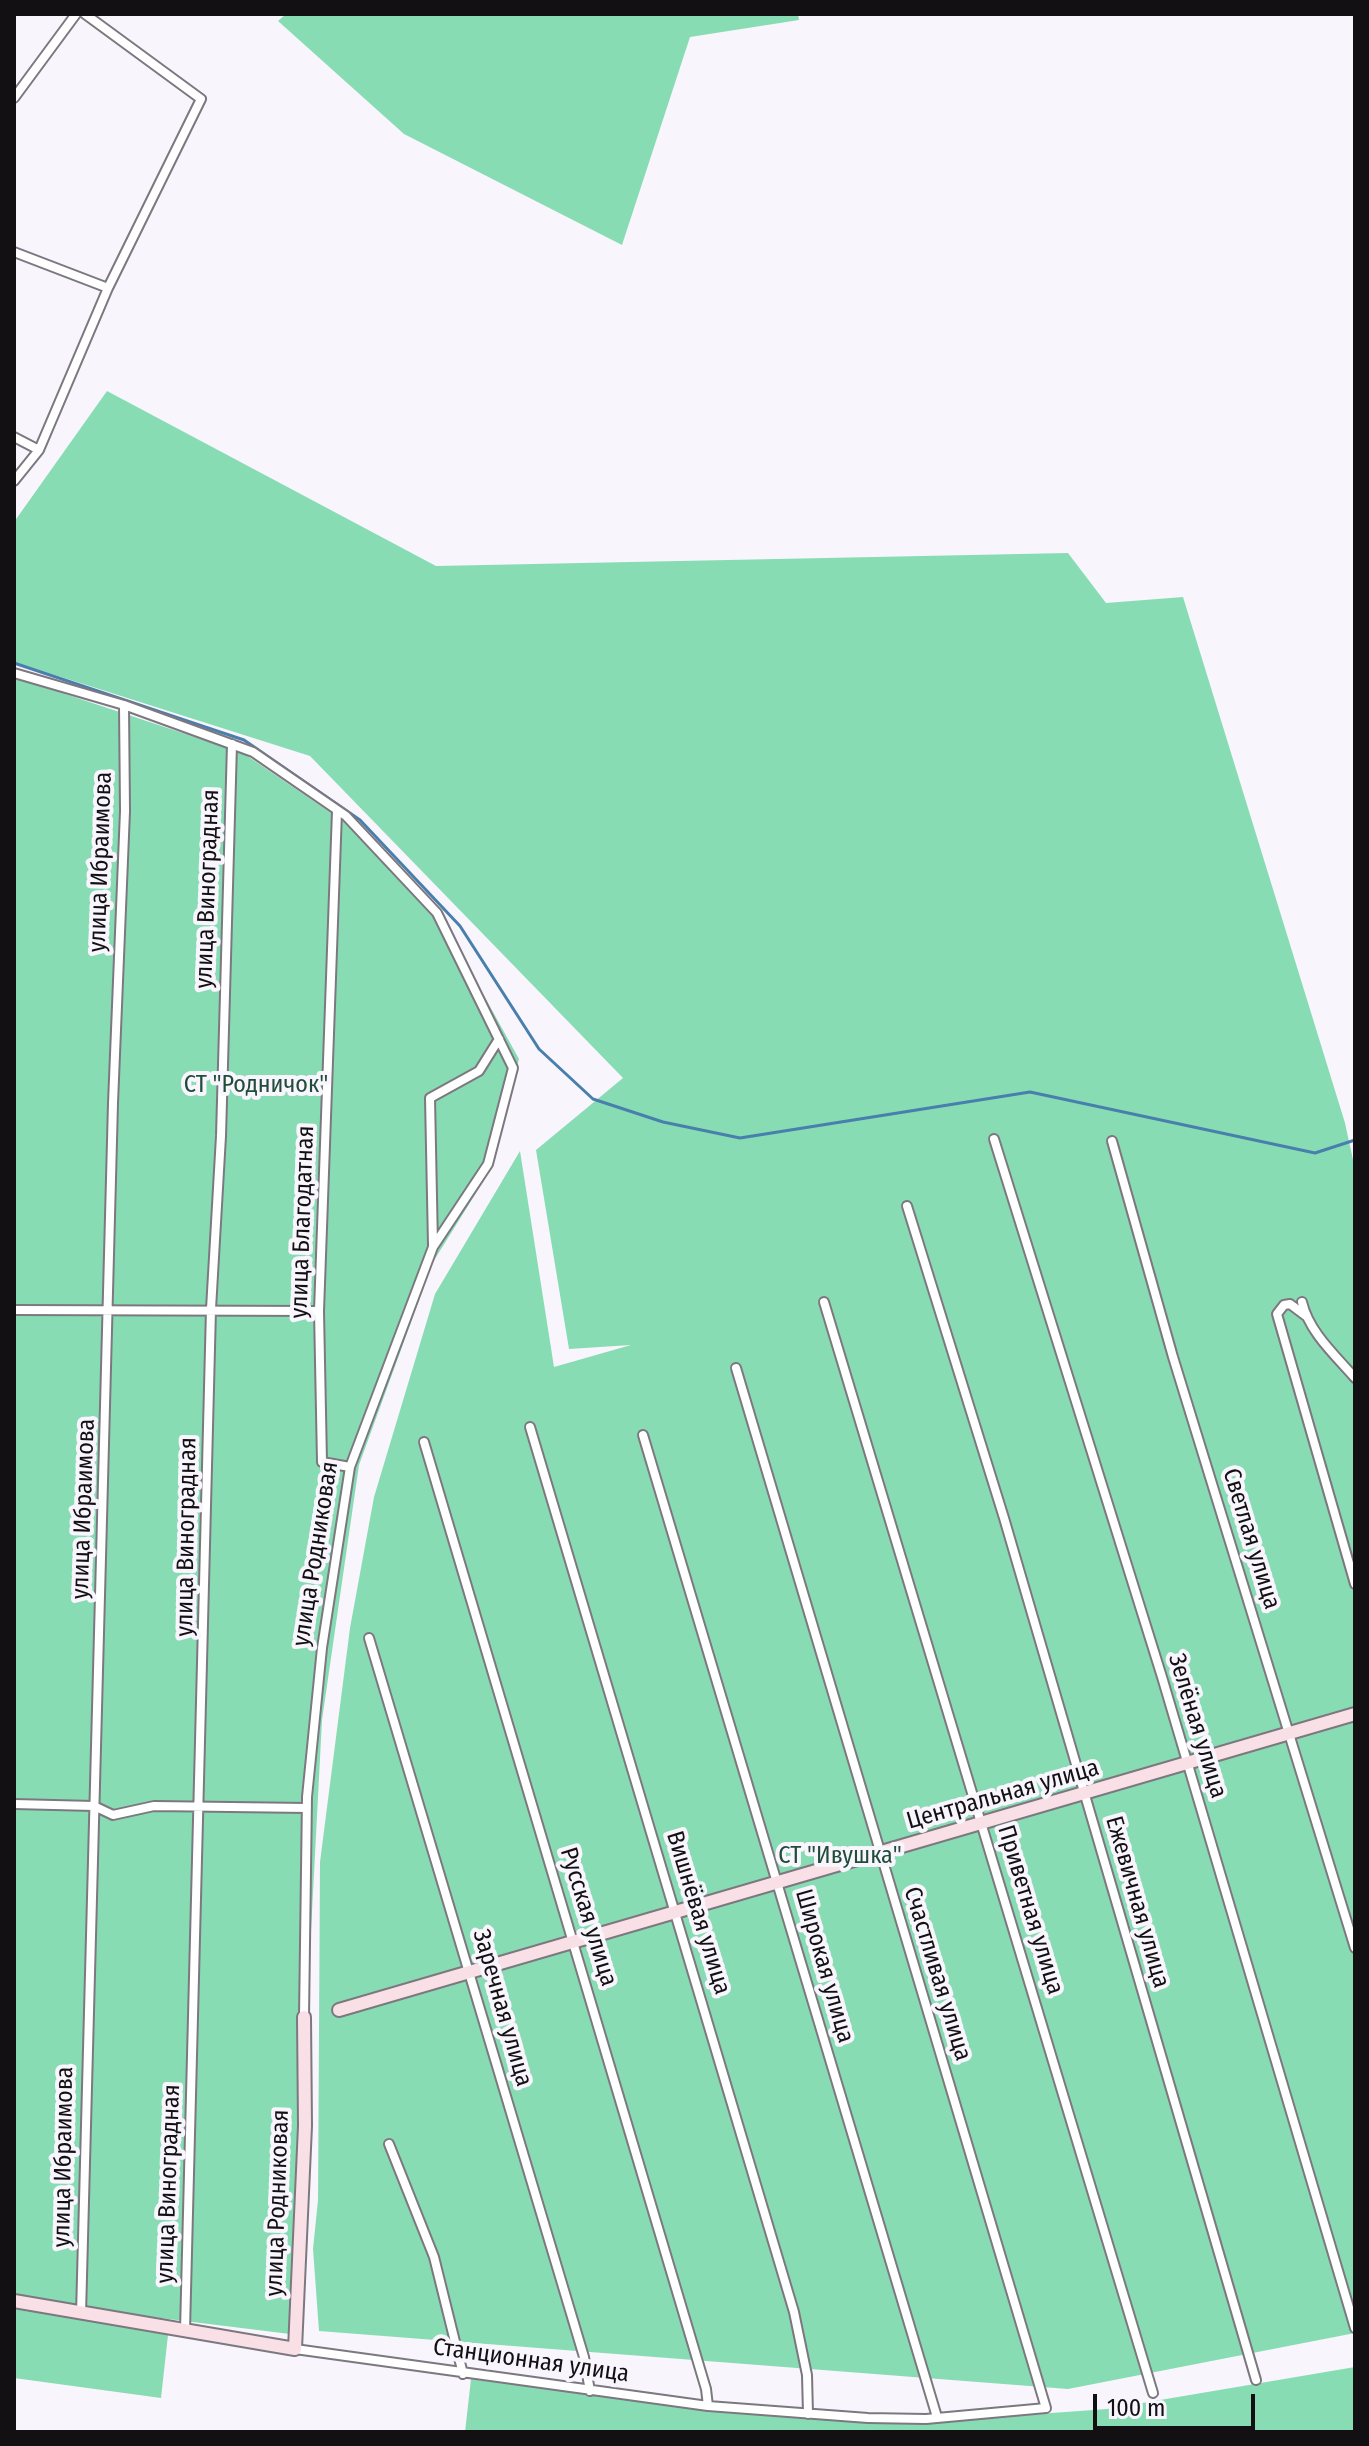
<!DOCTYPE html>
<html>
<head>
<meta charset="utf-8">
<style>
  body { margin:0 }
  #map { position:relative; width:1369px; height:2446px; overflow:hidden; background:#f9f5fd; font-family:"Fira Sans Condensed",sans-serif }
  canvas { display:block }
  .frame { position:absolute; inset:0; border:16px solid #121013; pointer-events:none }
  .scale { position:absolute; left:1093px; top:2394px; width:162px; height:36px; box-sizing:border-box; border:4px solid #121013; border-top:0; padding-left:10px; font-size:24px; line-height:28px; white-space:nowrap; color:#121013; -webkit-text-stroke:6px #f9f5fd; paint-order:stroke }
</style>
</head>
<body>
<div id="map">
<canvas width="1369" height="2446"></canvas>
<div class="frame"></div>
<div class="scale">100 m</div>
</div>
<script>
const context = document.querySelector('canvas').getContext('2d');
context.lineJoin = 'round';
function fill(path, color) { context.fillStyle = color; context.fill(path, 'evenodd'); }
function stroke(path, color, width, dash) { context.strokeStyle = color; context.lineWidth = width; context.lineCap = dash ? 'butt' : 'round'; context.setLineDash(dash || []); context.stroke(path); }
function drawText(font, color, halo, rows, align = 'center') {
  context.font = font + ' "Fira Sans Condensed",sans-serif'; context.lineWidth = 8; context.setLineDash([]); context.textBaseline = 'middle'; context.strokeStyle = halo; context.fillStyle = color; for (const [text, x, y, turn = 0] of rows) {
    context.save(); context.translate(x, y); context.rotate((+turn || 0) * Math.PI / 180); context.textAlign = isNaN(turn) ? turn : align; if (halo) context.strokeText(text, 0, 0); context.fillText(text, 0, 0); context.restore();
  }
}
fill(new Path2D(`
  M286 14H798L799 20 690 37 622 245 404 134 278 21Z
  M107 391 436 566 1068 553 1106 603 1183 597 1345 1123 1355 1169V2333L1068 2389 319 2331 313 2249 318 2200 320 1862 350 1628 374 1497 435 1294 520 1151 554 1367 631 1345 569 1349 536 1150 623 1078 310 756 14 662V522Z
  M14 677 243 753 353 828 435 907 519 1059 491 1169 433 1262 359 1465 322 1720 290 2334 14 2300Z
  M14 2302 168 2335 161 2398 14 2378Z
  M1355 2367V2432H465L471 2379 708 2410 899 2424 1107 2409Z`), '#88dcb4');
stroke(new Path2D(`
  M14 663 244 740 360 820 460 926 539 1049 593 1099 663 1122 740 1138 1030 1092 1315 1153 1355 1140`), '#487fac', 3);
const street = new Path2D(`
  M14 98 76 14
  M14 252 108 288
  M14 437 39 450
  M14 481 39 450 108 288 201 99 85 14
  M14 673 124 705 253 752 346 816 437 913 513 1068 488 1164 433 1247 350 1467 322 1648 307 1797 304 2017
  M337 811 319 1311 322 1462 350 1467
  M994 1139 1162 1677 1355 2328
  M1112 1141 1173 1357 1355 1948
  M907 1206 1004 1518 1256 2380
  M433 1246 430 1098 479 1071 499 1039
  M824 1302 1153 2393
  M1302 1302C1309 1332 1335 1355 1355 1378
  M14 1310 319 1311
  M1306 1316 1290 1304 1284 1305 1277 1314 1355 1584
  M530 1427 794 2312 807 2375 808 2414
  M643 1435 937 2417
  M424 1442 706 2389 708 2406
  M369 1638 584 2357 590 2391
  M14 1804 94 1806 113 1815 154 1806 307 1808
  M389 2144 434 2257 463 2374
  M81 2314 113 1103 125 811 124 705
  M185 2330 211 1309 221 1136 232 744
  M295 2349 708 2406 868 2418 926 2419 1046 2408 736 1368`);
const secondary = new Path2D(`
  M339 2010 1355 1714
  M14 2301 295 2349 305 2126 304 2017`);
stroke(street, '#7d7880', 12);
stroke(secondary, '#7d7880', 16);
stroke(street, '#fff', 8);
stroke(secondary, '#f9e0e6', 12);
drawText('24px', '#121013', '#f9f5fd', [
  ["улица Ибраимова",101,862,-88],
  ["улица Виноградная",208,889,-88],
  ["улица Благодатная",303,1222,-88],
  ["улица Ибраимова",84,1509,-88],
  ["улица Виноградная",187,1537,-89],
  ["Светлая улица",1251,1539,73],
  ["улица Родниковая",316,1554,-81],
  ["Зелёная улица",1197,1726,73],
  ["Центральная улица",1003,1795,-16],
  ["Ежевичная улица",1137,1902,74],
  ["Приветная улица",1030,1910,73],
  ["Вишнёвая улица",698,1913,73],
  ["Русская улица",588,1917,73],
  ["Широкая улица",824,1966,74],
  ["Счастливая улица",937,1974,73],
  ["Заречная улица",502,2008,74],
  ["улица Ибраимова",64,2157,-89],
  ["улица Виноградная",169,2184,-88],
  ["улица Родниковая",278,2203,-88],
  ["Станционная улица",531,2361,8]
]);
drawText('24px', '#204d39', '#f9f5fd', [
  ["СТ \"Родничок\"",256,1085],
  ["СТ \"Ивушка\"",840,1856]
]);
</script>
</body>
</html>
